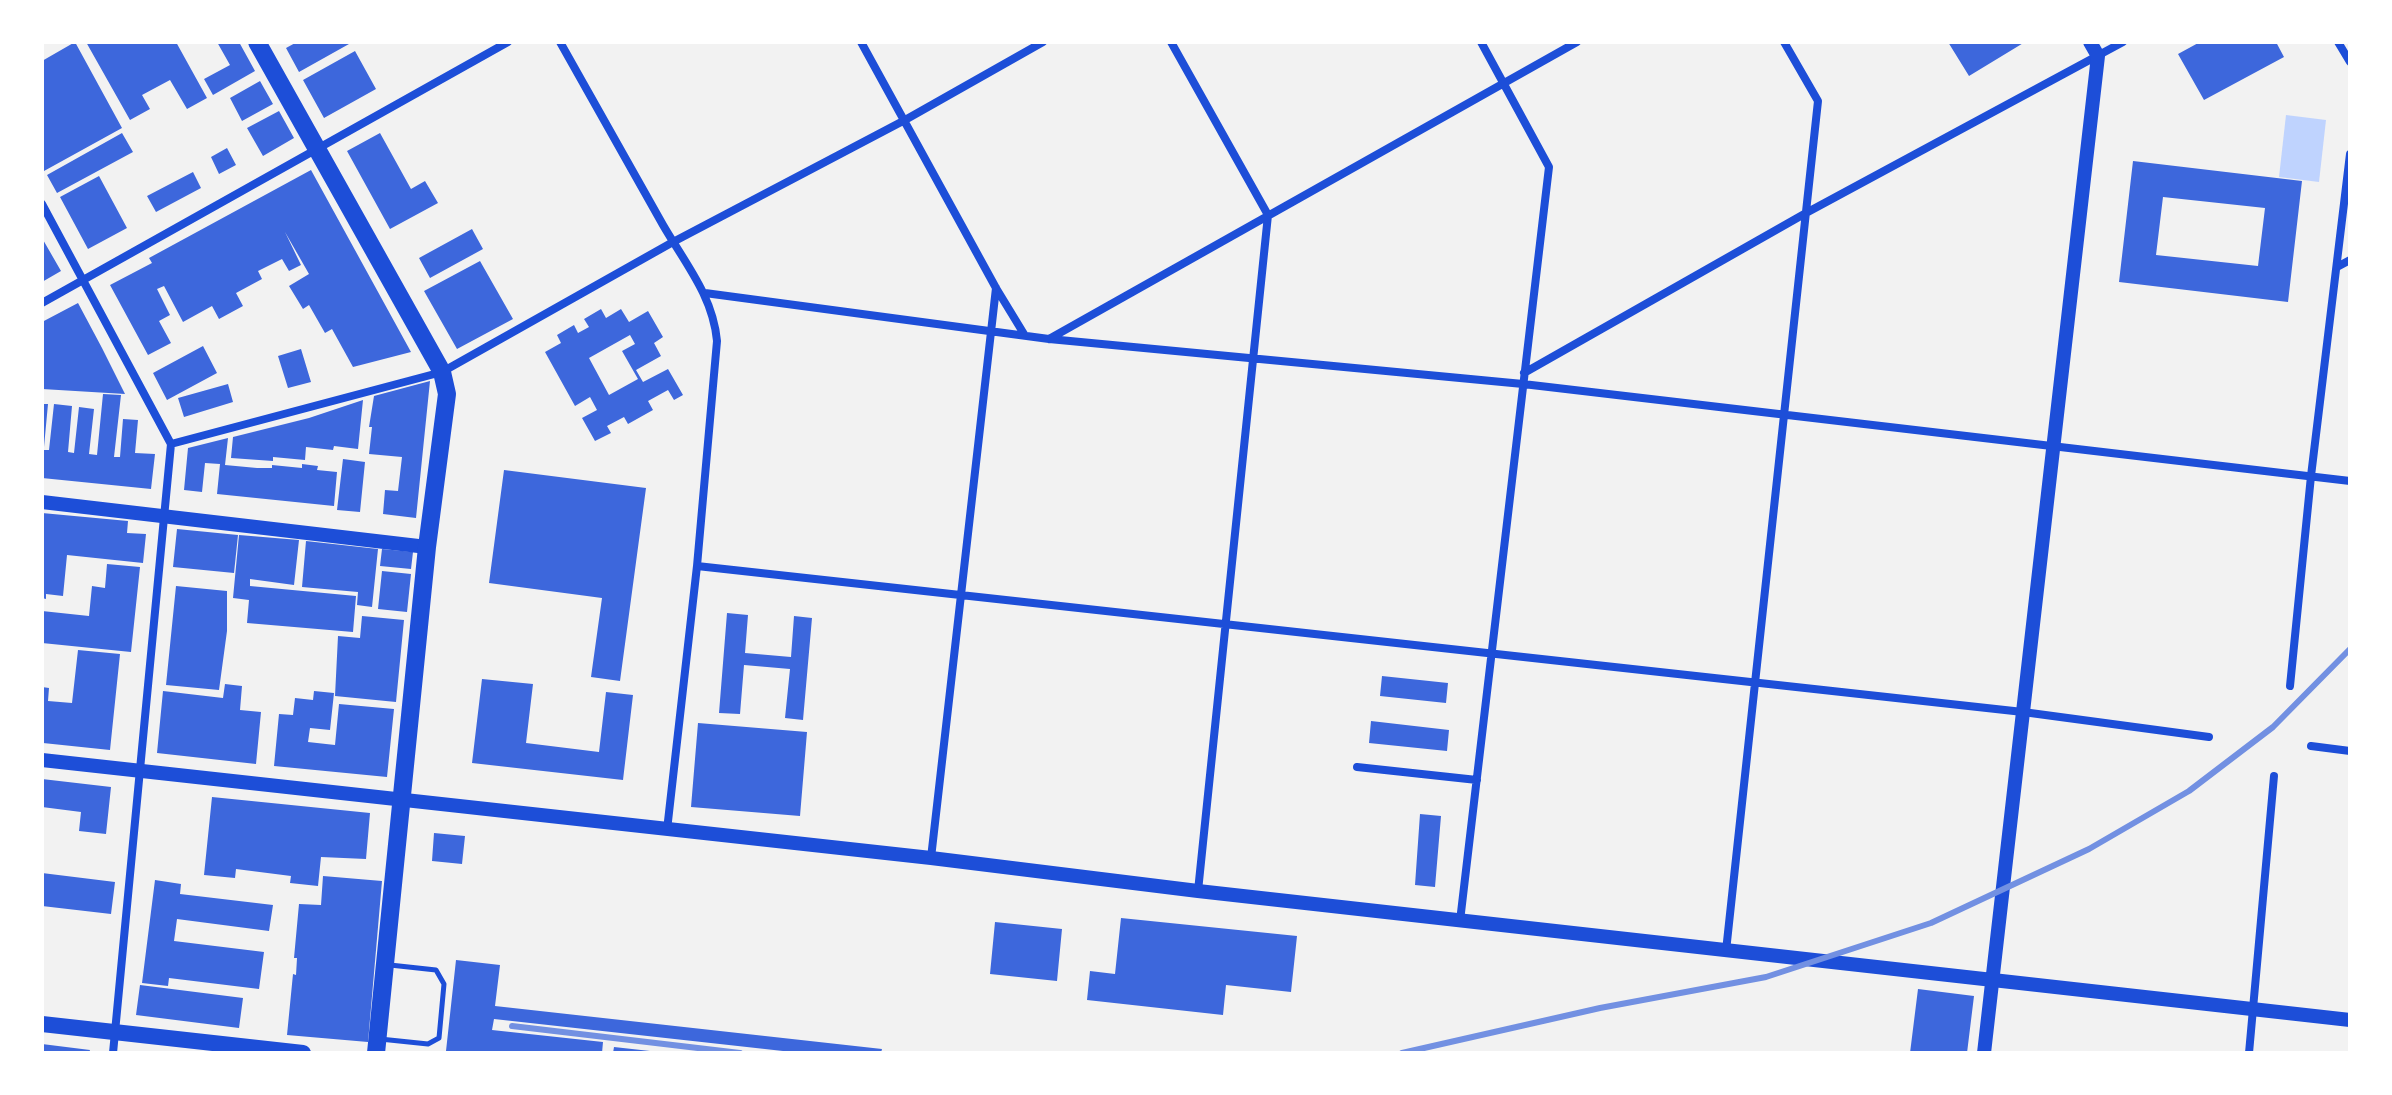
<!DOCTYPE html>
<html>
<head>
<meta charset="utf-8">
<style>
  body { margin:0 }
  #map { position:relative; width:2392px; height:1095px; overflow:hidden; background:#f2f2f2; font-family:"Open Sans",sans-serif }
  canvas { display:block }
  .frame { position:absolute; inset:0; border:44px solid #fff; pointer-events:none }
</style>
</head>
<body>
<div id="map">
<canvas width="2392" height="1095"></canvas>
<div class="frame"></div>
</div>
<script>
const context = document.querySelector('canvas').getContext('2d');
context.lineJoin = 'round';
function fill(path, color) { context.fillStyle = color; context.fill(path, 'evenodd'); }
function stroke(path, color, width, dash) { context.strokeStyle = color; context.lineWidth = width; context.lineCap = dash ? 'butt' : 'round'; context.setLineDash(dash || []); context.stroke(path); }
fill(new Path2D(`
  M2286 115 2326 120 2319 182 2279 177Z`), '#bfd3fe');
fill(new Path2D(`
  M75 42 122 128 44 171 42 166V61Z
  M86 42H176L207 98 187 109 170 80 142 95 150 109 130 120Z
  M217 42H239L255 71 213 95 204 79 230 65Z
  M297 42H348L349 44 299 72 286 48Z
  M1948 42H2025L1969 76Z
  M2200 42H2276L2284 57 2204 100 2178 54Z
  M355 51 376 89 324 118 303 80Z
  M260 81 273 104 242 121 230 98Z
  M279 111 294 138 263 156 247 128Z
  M122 133 133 152 57 193 47 175Z
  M380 133 411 189 425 181 438 203 390 229 347 151Z
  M227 148 236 165 219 174 211 157Z
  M2133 161 2302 181 2288 302 2119 282ZM2163 197 2265 208 2258 266 2156 255Z
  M311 170 411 352 353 367 332 329 325 333 309 305 303 309 289 286 309 274 285 232 301 265 289 271 282 259 258 271 262 279 236 293 243 306 219 319 212 306 183 322 164 286 157 289 170 315 159 321 171 343 148 355 110 285 152 263 149 258Z
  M193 172 201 188 156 212 147 196Z
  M99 176 127 228 88 249 60 197Z
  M472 229 483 249 430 278 419 258Z
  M42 238 61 271 42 282Z
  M480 261 513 319 457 349 424 291Z
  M78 303 102 348 125 394 42 389V322Z
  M601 309 606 318 621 309 629 322 648 311 663 337 654 343 661 356 636 370 643 382 668 369 683 395 674 400 668 390 648 401 653 410 628 424 624 417 607 426 611 433 595 441 582 418 597 410 590 397 575 406 545 352 561 343 557 335 574 325 578 333 589 327 584 319ZM630 335 635 344 622 351 638 379 609 395 589 358Z
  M203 346 217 373 167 400 153 373Z
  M301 349 311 382 288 388 278 356Z
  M430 381 416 518 383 514 385 490 398 491 402 457 369 454 372 427H369L374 396Z
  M228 384 233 402 184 417 178 398Z
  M103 394 121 395 114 457H120L123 419 138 420 135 453 155 454 151 489 42 478V450H49L54 404 72 406 68 452 74 453 79 407 94 409 89 454 97 455Z
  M363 400 358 449 334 446 333 450 306 447 305 460 273 457V461L231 458 233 437 309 418Z
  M42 404H48L44 447H42Z
  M228 438 225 465 257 468H272V465L302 468V464L318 466 317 470 337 472 334 506 217 494 220 464 205 463 202 492 184 490 188 448Z
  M343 459 365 462 360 512 337 510Z
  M504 470 646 488 620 681 591 677 602 598 489 583Z
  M42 513 128 521 127 533 146 534 143 563 67 555 63 596 46 594V599L42 598Z
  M177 529 238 535 234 573 173 567Z
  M239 535 299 540 294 585 250 579V586L356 596 353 632 247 623 249 600 233 598Z
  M306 541 378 549 372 607 357 605 358 592 302 587Z
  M382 549 413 552 411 569 380 566Z
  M107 564 140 567 131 652 42 643V611L89 616 92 586 105 588Z
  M382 571 411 574 407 612 378 609Z
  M176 586 227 591V631L219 690 166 685Z
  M727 613 748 615 745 653 791 657 794 616 812 618 803 720 785 718 790 669 744 665 740 714 719 713Z
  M362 616 404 620 396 702 335 696 338 636 360 638Z
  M78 650 120 654 110 750 43 743 42 740V687L49 688 48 701 72 703Z
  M1382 676 1448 683 1446 703 1380 696Z
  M482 679 533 684 526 743 599 752 606 692 633 695 623 780 472 763Z
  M225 684 242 686 240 710 261 712 256 764 157 753 163 691 223 698Z
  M314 691 334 693 330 730 310 728 308 742 335 745 339 704 394 709 387 777 274 766 279 714 293 715 295 698 313 700Z
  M1371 721 1449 730 1447 751 1369 743Z
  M698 723 807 732 800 816 691 807Z
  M42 779 111 787 106 834 79 831 81 812 42 807Z
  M212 797 370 813 366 859 321 857 318 886 290 883 291 876 236 869 235 878 204 875Z
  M1420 814 1441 816 1435 887 1415 885Z
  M434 833 465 836 462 864 432 861Z
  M42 873 115 882 111 914 42 906Z
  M323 876 382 881 368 1042 287 1035 293 974 296 975 297 958H294L299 904 321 905Z
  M155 880 181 884 180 894 273 905 269 931 177 919 174 941 264 952 259 989 169 978 168 986 142 983Z
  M1121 918 1297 936 1291 992 1226 985 1223 1015 1087 1000 1090 971 1115 974Z
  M995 922 1062 929 1057 981 990 974Z
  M456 960 500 965 495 1006 882 1049 881 1053H801L494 1019 492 1030 603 1042 602 1053 446 1051Z
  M140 985 243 998 239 1028 136 1015Z
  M1918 989 1974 996 1967 1053H1910Z
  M42 1044 90 1050 89 1053H42Z
  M614 1047 650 1051V1053H613Z`), '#3d67dc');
stroke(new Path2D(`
  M380 1039 428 1044 439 1038 444 984 436 970 390 965`), '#1d4ed8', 5);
stroke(new Path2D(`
  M560 42C594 103 629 164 663 225 685 263 713 296 717 341L697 566 667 830
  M861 42 996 288 1024 334
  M1171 42 1268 215 1198 891
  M2338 42 2350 62
  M42 204 171 444 113 1053
  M2337 267 2350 260
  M705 293 1049 339 1523 384 2350 481
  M42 303 508 42
  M1049 339 1577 42
  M1524 373 1806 213 2123 42
  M171 444 442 372 673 242 905 120 1043 42
  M697 566 2023 712 2209 737
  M2290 686 2311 476 2350 154
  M2311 746 2350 751
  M1357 767 1477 780
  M931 858 996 288
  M1460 921 1549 167 1481 42
  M1726 951 1818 101 1784 42
  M2249 1053 2274 776`), '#1d4ed8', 8);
stroke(new Path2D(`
  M42 502 427 547
  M42 760 931 858 1198 891 2350 1020
  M1984 1053 2098 56 2090 42`), '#1d4ed8', 14);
stroke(new Path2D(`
  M42 1024 303 1053`), '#1d4ed8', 16);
stroke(new Path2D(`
  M257 42 442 372 447 394 427 547 376 1053`), '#1d4ed8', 18);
stroke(new Path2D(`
  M512 1026 740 1053
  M1402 1053 1600 1008 1766 977 1931 923 2089 849 2189 791 2273 727 2350 649`), '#7290e2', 6);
</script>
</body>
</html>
